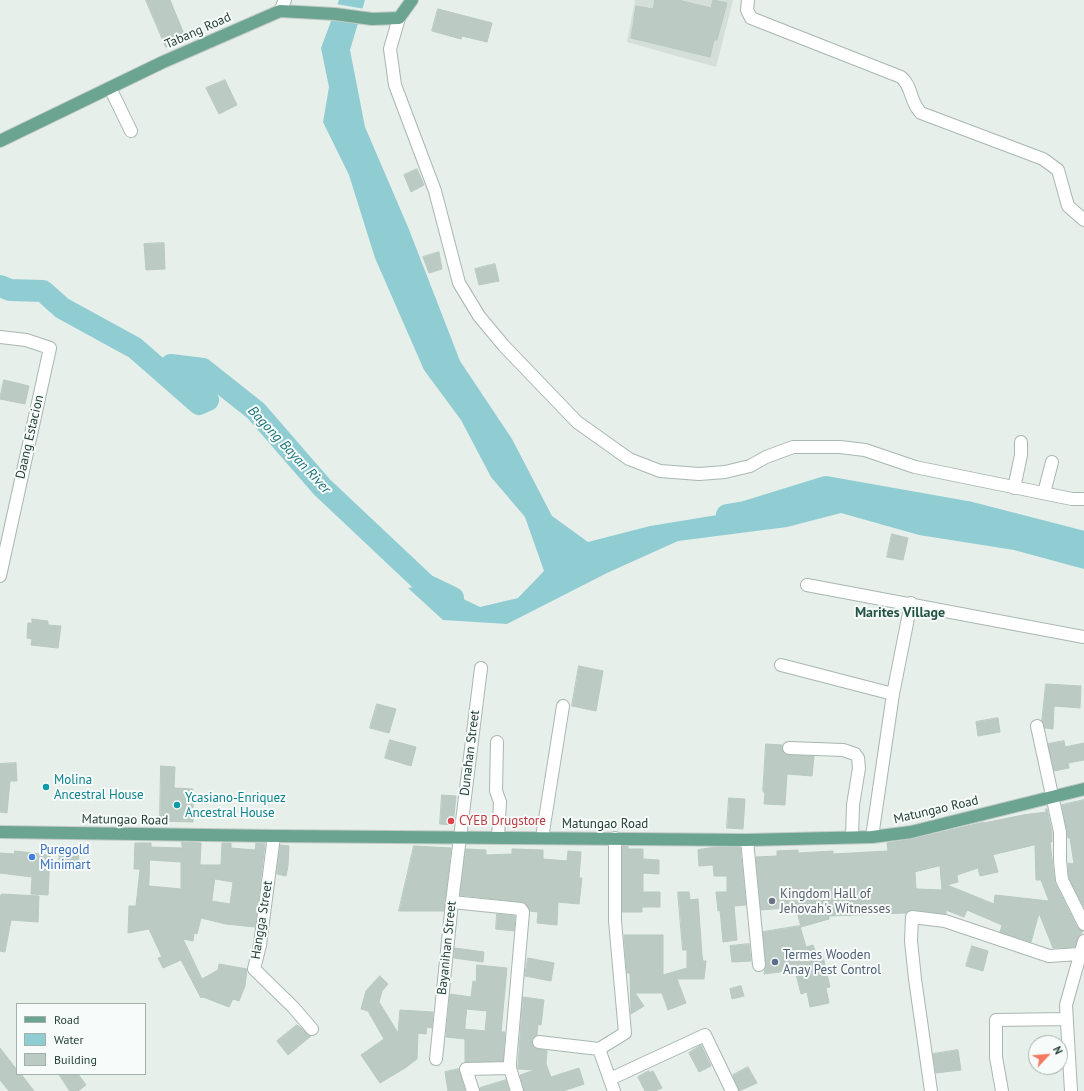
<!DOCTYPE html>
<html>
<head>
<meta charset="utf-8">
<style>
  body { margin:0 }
  #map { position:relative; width:1084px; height:1091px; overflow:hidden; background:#e6efea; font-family:"PT Sans",sans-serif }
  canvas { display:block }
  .legend { position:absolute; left:16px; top:1003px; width:130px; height:72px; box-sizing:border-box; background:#f7fbf9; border:1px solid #a3b1ac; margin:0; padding:5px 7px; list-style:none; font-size:12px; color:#244138 }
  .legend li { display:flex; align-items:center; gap:8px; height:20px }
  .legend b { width:20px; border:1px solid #a3b1ac }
  .north { position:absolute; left:1028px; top:1035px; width:40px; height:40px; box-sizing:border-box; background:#f7fbf9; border:1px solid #a3b1ac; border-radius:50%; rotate:64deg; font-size:11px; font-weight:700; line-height:16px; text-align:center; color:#244138 }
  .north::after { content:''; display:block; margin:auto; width:14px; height:18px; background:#f27b61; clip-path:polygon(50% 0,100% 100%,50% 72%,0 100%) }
</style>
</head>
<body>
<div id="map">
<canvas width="1084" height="1091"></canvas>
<ul class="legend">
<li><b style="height:5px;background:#6ba491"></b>Road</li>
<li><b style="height:11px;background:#8fcdd3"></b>Water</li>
<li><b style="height:11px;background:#bbcac3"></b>Building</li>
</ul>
<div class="north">N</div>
</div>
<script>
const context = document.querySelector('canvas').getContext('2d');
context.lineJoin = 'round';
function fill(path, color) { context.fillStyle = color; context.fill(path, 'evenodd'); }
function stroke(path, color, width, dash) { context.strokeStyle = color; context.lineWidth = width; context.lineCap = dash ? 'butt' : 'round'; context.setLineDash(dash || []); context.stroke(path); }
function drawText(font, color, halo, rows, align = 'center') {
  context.font = font + ' "PT Sans",sans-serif'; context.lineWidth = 4; context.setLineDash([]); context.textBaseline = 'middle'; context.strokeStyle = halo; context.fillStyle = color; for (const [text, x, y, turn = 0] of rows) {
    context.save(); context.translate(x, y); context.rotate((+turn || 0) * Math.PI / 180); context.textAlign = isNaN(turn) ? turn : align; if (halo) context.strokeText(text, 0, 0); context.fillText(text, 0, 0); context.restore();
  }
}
fill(new Path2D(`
  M635 0H733L716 67 627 42Z`), '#d4dfd9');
fill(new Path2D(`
  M339 0H365L350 50 365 127 408 227 460 361 512 439 552 516 588 542 650 526 766 507 849 487 898 506 967 509 1046 539 1084 544V569L1014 550 919 535 841 513 787 527 678 541 607 573 507 624 443 620 408 588 432 584 480 607 518 598 544 571 525 517 491 477 461 420 424 370 375 258 349 175 323 122 329 87 321 48Z`), '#8fcdd3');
fill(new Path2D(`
  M336 4 365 9 360 24 334 20Z`), '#e6efea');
stroke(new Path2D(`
  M0 286 10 290 43 291 62 308 135 348 199 404 208 400 171 365 203 369 256 411 322 487 426 585 453 598
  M727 515 745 512 826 487 967 512 1084 542`), '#8fcdd3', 22);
const building = new Path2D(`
  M146 0H170L186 39 166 47Z
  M655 0H678L711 8 713 0 727 3 717 40H714L710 57 631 38 636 6 653 9Z
  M438 9 492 23 487 42 462 36 461 39 432 31Z
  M225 80 237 105 219 114 206 88Z
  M417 169 424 185 411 192 404 175Z
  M164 243 165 269 146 270 144 244Z
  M439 252 442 269 429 273 423 257Z
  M495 264 499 281 479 285 475 269Z
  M4 380 29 386 25 404 0 399Z
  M892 534 908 538 903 560 887 557Z
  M32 619 48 621V625L61 626 58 648 31 645 32 639 27 638 28 623H32Z
  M579 666 603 671 596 711 572 706Z
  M1046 684 1081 686 1080 708 1054 706 1053 729 1045 728 1042 721Z
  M377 704 396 709 389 733 370 728Z
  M998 718 1000 732 978 736 976 722Z
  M390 740 416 747 411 766 385 758Z
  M1064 741 1065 747 1084 743V760L1068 763 1069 768 1054 771 1048 744Z
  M766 744 782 745 783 752 788 755 814 756 812 776 787 774 785 805 764 804 765 794 763 791Z
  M16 763 17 781H10L7 813 0 812V764Z
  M161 766 175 767 174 788 193 789V822L160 821Z
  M442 795 456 796 453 825 440 824Z
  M729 798 745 799 743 829 727 828Z
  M1084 800V907L1069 878 1068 863 1074 864 1070 838H1068L1062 805Z
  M1046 809H1047L1052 833V842H1050L1055 883 1077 927 1083 931 1077 939 1075 947 1053 948 1039 913 1031 942 1000 932 1002 925 967 910 964 917 946 910V914L913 910 906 913 829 916V919L801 927 796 907 761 910 756 857 777 856V851L798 850V853L833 851V854L888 851 887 843 913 839 984 822V823L1023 815 1046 812ZM1035 845 1036 880H1041L1049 901 995 895 994 904 947 885 958 882 957 875 978 868 980 876 998 872 993 855ZM940 866 942 890 916 889 915 872Z
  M182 842 201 843 200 865H221L222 843H231V848L255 850 256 843 265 844 255 927 226 924 201 918 197 934 194 933 193 941 183 939 202 979 218 970 219 964 247 969 245 986 239 1001 233 999 229 1007 203 997 201 998 181 960 163 968 158 958 162 957 149 929 128 933 129 906H136L140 869H134L135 843H151V847L182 848ZM150 860 181 862V889L149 886ZM215 879 233 882 230 904 212 901Z
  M280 845 289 846 288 866 286 876 277 874Z
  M414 846 451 848 444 911H399Z
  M622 846H628V849H643V859L659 860V874L643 873V892H660V907H642V912H622Z
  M716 847H740L746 905 734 906 737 940 723 942 720 910 718 911 716 892H727V876H714L713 865 699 866 698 850Z
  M466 849 486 850V855L512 854V849L543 850V859L567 861 568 851 581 852 579 878H582L579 904 558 902 557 925 537 923 538 912 530 911 527 905 522 902 460 895Z
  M15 851 50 855 48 895 31 894 32 877 0 873V853L14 854Z
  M60 852 79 853 78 865 59 863Z
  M678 892H689L690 900 698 899 702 955 703 961H706L704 979H677L686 1003 668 1010 662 993H635L644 1006 631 1014 630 973H627L624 935H663V975L687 968V950H683Z
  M2 894 39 896 38 922 11 920 5 952 0 951V897Z
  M497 914 515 916 514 931 496 929Z
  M800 926 806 947 813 945 816 953 822 952 830 987 826 988 829 1003 810 1007 807 992 801 994 795 970 764 974 766 964 763 932Z
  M749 944 751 961 732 962 730 946Z
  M972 946 988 951 983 971 966 966Z
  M455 948 484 952 483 962 454 958Z
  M528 958 554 963 551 981 525 976Z
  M477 965 507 968 501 1032H505L503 1061 465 1062V1039L446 1037 450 994 471 997 473 981 476 982ZM467 1009 487 1011 485 1031 465 1029Z
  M380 976 388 984 382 991 379 1002 398 1033 400 1010 433 1012 432 1028 427 1027 426 1034 418 1033 417 1059 405 1068 380 1083 361 1055 384 1039 368 1011 361 1009 366 991Z
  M741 986 744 996 732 999 730 989Z
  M523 997 544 1000 541 1025 538 1024 537 1035 532 1042 535 1048 547 1051 546 1064 551 1077 579 1068 584 1084 563 1091H524L520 1075 535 1070 518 1069V1067Z
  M297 1025 311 1036 288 1055 277 1041Z
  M701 1045 711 1066 699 1072 689 1053Z
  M0 1048 17 1070V1074H21L34 1091H9L0 1080Z
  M958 1050 961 1070 936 1073 933 1054Z
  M748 1067 757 1083 739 1091 733 1075Z
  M459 1069 465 1091H448L445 1072Z
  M649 1071V1073L653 1071 662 1088 655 1091H645L638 1077Z
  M59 1074H78L86 1085 78 1091H70Z
  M506 1080 509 1091H480V1088Z`);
fill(building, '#bbcac3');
stroke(building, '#b8c9c1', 1);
const minor = new Path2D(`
  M748 0 747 10 751 18 901 77C913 87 909 101 921 113L1043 159 1058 170 1068 206 1084 220
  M280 11 285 0
  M399 18 390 49 395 85 435 191 459 283 479 316 504 346 577 422 629 459 660 471 699 474 725 472 750 466 766 457 793 447H840L865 450 915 467 1072 499H1084
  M110 88 131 131
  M0 337 26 340 50 348 0 576
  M1014 488 1021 455V442
  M1044 493 1052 462
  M807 585 1084 637
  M781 665 893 694
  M1037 726 1060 832V861L1062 880 1084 924
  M497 742 496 791 500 802 498 837
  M789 748 843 750 855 754 858 758 859 768 853 805 852 837
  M274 836 260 945 254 969 293 1007 312 1029
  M872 837 893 694 911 603
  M542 838 563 706
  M747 840 759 965
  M452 902 521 909 523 912 510 1062V1068L517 1091
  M539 1042 599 1049 625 1033 615 921V838
  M599 1049 614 1091
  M436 1059 452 902 481 668
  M610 1079 705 1035 732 1091
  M473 1091 466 1069 510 1068
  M931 1091 915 979 911 941 912 917 945 921 1049 956 1079 954
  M1002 1091 996 1057V1020L1067 1019
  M1071 1091 1066 1005 1084 941`);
const major = new Path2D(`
  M0 141 163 62 280 11 335 14 372 19 399 18 412 0
  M0 832 274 836 747 840 872 837 911 832 1084 789`);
stroke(minor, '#a8b7b1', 14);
stroke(major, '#c2cac7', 14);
stroke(minor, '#fff', 12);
stroke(major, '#6ba491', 12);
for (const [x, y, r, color] of [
  [46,787,4,"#0f9aa8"],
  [177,805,4,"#0f9aa8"],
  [451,821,4,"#e0444e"],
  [32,857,4,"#3f7fe0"],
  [772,901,4,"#6b7280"],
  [775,962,4,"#5c6f8a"]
]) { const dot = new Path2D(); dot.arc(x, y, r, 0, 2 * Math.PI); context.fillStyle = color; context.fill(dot); stroke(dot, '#f7fbf9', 1.5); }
drawText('13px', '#244138', '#f7fbf9', [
  ["Tabang Road",198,31,-24],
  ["Daang Estacion",30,437,-77],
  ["Dunahan Street",470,753,-83],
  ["Matungao Road",936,810,-13],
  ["Matungao Road",125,820,1],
  ["Matungao Road",605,824],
  ["Hangga Street",262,920,-81],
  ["Bayanihan Street",447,948,-84]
]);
drawText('13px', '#0d838f', '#f7fbf9', [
  ["Molina",54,780],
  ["Ancestral House",54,795],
  ["Ycasiano-Enriquez",185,798],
  ["Ancestral House",185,813]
], 'left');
drawText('13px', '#be3a42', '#f7fbf9', [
  ["CYEB Drugstore",459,821]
], 'left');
drawText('13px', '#366cbe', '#f7fbf9', [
  ["Puregold",40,850],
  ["Minimart",40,865]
], 'left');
drawText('13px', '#5b616d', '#f7fbf9', [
  ["Kingdom Hall of",780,894],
  ["Jehovah's Witnesses",780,909]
], 'left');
drawText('13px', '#4e5e75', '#f7fbf9', [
  ["Termes Wooden",783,955],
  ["Anay Pest Control",783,970]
], 'left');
drawText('italic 14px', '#1d757e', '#f7fbf9', [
  ["Bagong Bayan River",289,450,47]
]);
drawText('bold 14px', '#205444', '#f7fbf9', [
  ["Marites Village",900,613]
]);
</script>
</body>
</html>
